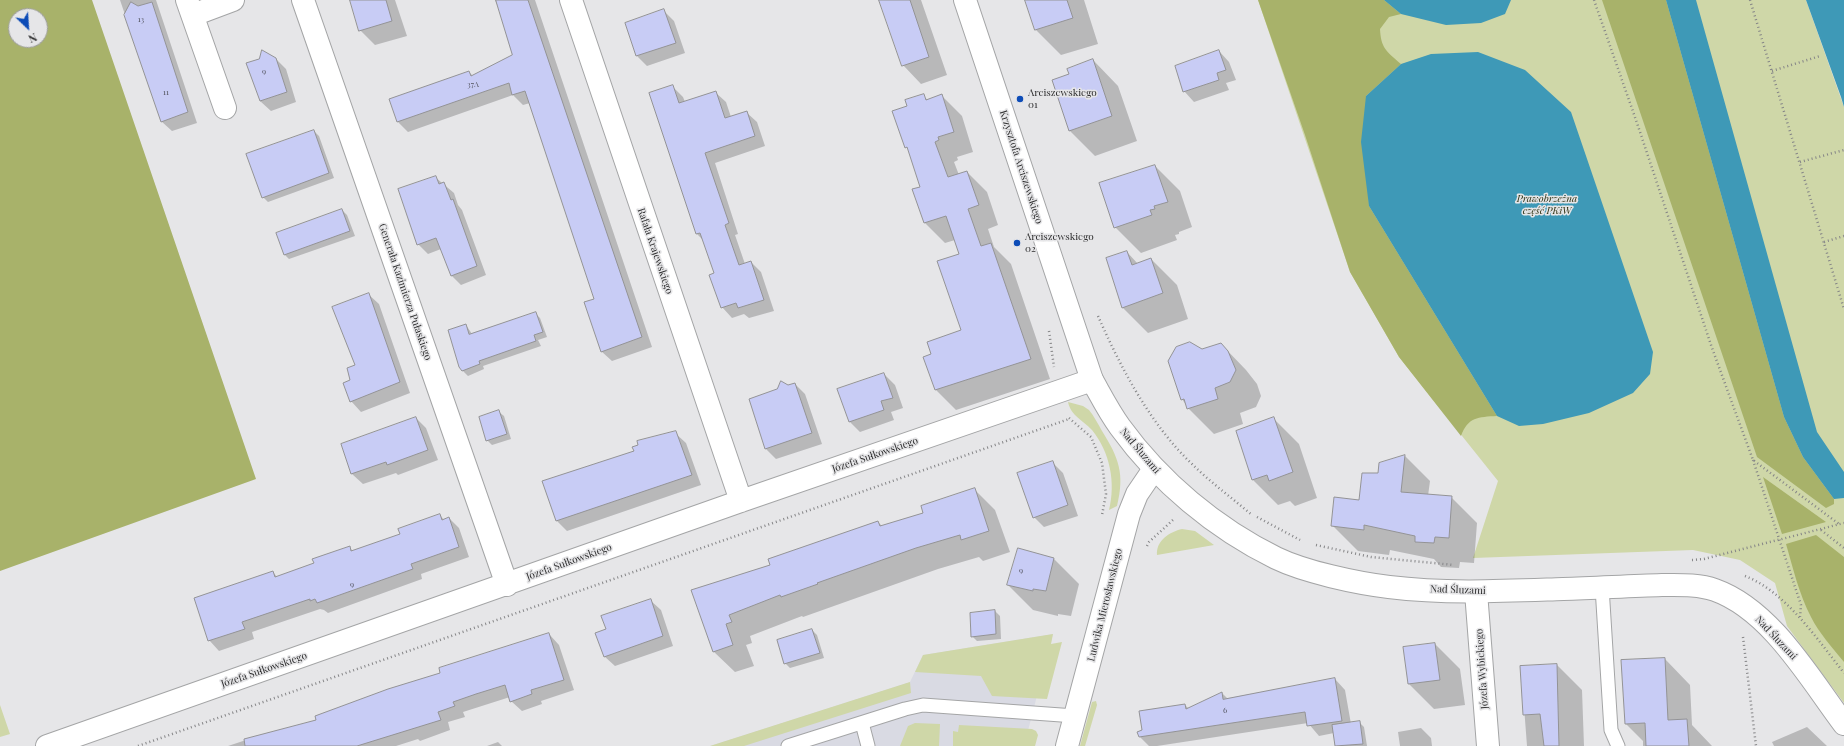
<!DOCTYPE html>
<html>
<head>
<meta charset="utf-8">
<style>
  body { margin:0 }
  #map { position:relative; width:1844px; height:746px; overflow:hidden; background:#e6e6e8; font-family:"Playfair Display",serif }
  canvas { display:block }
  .north { position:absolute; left:8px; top:8px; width:40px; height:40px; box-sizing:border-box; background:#e6e6e8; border:1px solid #9c9c9d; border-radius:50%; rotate:155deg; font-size:11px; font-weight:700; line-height:16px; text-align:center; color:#2c2c2d }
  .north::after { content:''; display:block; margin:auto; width:14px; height:18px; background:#0d4cb7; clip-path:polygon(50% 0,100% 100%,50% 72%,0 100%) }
</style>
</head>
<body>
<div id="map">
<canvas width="1844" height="746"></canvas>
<div class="north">N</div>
</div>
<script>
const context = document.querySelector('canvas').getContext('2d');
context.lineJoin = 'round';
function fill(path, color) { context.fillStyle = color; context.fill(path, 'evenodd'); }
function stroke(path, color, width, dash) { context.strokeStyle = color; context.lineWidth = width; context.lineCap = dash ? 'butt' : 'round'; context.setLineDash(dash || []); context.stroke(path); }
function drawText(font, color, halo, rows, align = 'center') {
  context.font = font + ' "Playfair Display",serif'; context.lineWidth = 3; context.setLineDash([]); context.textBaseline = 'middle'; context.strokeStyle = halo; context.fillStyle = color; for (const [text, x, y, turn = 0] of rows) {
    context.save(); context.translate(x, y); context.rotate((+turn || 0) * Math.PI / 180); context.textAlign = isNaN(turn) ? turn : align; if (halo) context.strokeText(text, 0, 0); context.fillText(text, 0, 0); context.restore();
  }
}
fill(new Path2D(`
  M1053 634 1024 746H710L910 682 923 655Z`), '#d9dae3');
fill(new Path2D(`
  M1258 0H1806L1844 107V703L1787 626 1775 583 1740 560 1693 550 1473 558 1498 481 1399 357 1350 272Z
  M1068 402 1083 406 1089 410C1094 416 1098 424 1102 431 1119 458 1125 474 1117 506L1109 510C1116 483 1110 452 1092 430 1083 420 1071 416 1068 402Z
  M1182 529 1195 531 1214 545 1157 555C1156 540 1170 532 1182 529Z
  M1053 634 1051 644 1062 642 1047 699 992 696 981 676 915 672 923 655Z
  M910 682 911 693 744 746H710Z
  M1096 701 1097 705 1085 746H1080L1092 702Z
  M0 705 10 734 0 737Z
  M915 723 940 724 939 746H900L908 726Z
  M959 725 1032 729 1036 731 1038 735 1035 746H953V731L958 732Z`), '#cfd7a8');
fill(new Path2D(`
  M0 0H92L256 479 0 571ZM16 16H40V40H16Z
  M1258 0H1384L1401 14 1389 17 1380 29C1381 48 1386 51 1401 64L1366 96 1369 206 1497 416C1478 417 1468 417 1461 436L1399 357 1350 272 1305 135Z
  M1602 0H1666L1784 417 1803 457 1834 499V504L1826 508 1757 457Z
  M1763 477 1826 522 1782 534Z
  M1816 535 1844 557V662C1832 647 1819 633 1811 617 1799 594 1793 568 1786 544Z`), '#a8b26a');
fill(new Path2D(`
  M1384 0H1511L1505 14 1481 23 1446 25 1401 14Z
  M1666 0H1696L1817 432 1844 472V498L1834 499 1803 457 1784 417Z
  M1806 0H1844V107L1841 97Z
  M1478 52 1525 70 1571 112 1653 352 1650 374 1633 393 1589 413 1543 424 1519 426 1497 416 1369 206 1361 142 1366 96 1401 64 1431 54Z`), '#3e99b7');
fill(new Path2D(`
  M120 0H156L197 123 172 131 161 121Z
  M351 0H395L407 36 375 45 360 30Z
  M495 0H535L652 347 612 361 601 351 595 299 530 103 523 105 513 95 408 132 398 122 390 100 469 72 473 76 514 55 503 18Z
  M880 0H921L947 75 921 84 903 65Z
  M1026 0H1084L1098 44 1061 55 1036 30Z
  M664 11 674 21 685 53 647 66 637 56Z
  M1219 51 1229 62 1236 80 1226 83 1229 90 1194 102 1184 91Z
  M275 58 286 69 296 102 271 111 260 101Z
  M1093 60 1118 86 1137 141 1095 156 1069 130 1070 75Z
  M673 87 683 97 685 102 715 92 726 102 731 117 746 112 757 122 765 146 715 163 738 234 735 235 745 264 751 262 761 272 774 311 749 318 744 314 732 318 722 307 715 274 704 241 697 234Z
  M923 96 928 100 942 96 962 116 973 152 957 157 958 160 954 162 959 175 967 172 987 192 998 225 988 229 994 247 1011 264 1050 379 956 410 936 390 932 354 962 331 960 254 955 240 945 243 925 223 914 189 921 187 910 151 906 147Z
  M314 131 319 136 334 178 268 202 263 197Z
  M1155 166 1180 191 1192 227 1179 232V234L1175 235 1177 240 1141 253 1115 227Z
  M435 177 454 193 458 205 462 210 486 275 461 285 451 275 441 249 428 254 418 244Z
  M342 210 347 215 355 236 289 259 284 254Z
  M1127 252 1138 264 1151 259 1177 285 1188 319 1148 333 1123 308 1107 259Z
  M368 294 379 304 410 393 361 412 351 401V381L356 366Z
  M535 313 540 318 547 337 538 340 541 346 483 366 484 369 468 376 463 371 466 325 472 334Z
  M1221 344 1246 370 1257 384 1261 396 1256 407 1240 413 1243 424 1214 434 1188 408 1182 399 1202 350Z
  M884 374 895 385 903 408 891 412 894 420 860 432 850 422 838 390Z
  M795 384 805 394 822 444 776 459 766 449 750 399Z
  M499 412 504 416 511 439 492 445 487 440Z
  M416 418 426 428 438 460 398 475 396 473 363 484 352 474Z
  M1273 418 1299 444 1317 498 1295 506 1290 501 1278 505 1253 480Z
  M675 433 686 443 701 485 567 531 557 521 544 482 635 452Z
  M1405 456 1430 481 1428 496 1451 497 1477 523 1474 563 1460 562 1459 568 1441 567 1434 559 1390 550 1389 555 1358 551 1332 525 1360 502 1379 474Z
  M1052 462 1063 473 1078 516 1044 527 1034 517Z
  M974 489 995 510 1010 552 983 561 979 557 938 569 803 617 802 616 750 636 752 643 746 645 754 666 735 672 713 651 693 590 771 565 878 522 882 526 924 513Z
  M440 515 444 520 449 518 459 528 469 557 421 574 422 579 328 613 324 610 320 609 252 632 254 639 219 651 209 640 273 572 277 577 315 564 349 547 353 551 402 534Z
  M1018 549 1054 559 1079 584 1071 616 1058 614V616L1033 610 1008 585Z
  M650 600 661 610 673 646 615 666 604 656 607 630Z
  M995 611 1000 616 1001 639 977 641 972 636Z
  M812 630 817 635 824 658 790 668 785 663Z
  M549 634 559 645 574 690 541 701 542 704 522 711 511 701 510 697 463 712 465 717 448 722 450 730 420 741 418 739 396 746H228L270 732 271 733 318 721Z
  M1435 644 1460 669 1465 705 1434 709 1409 684Z
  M1665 659 1690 685 1692 725 1712 746H1643V741L1626 724Z
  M1557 665 1582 690 1584 746H1527L1521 667Z
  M1335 679 1345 690 1351 724 1359 722 1364 727 1367 746H1336L1334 733 1319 736 1308 723 1157 746H1149L1140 737 1185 705 1189 709 1222 693 1228 699Z
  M1807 727 1827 746H1774L1772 742Z
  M1421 728 1431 738 1432 746H1400L1398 732Z
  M498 742 502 746H487Z`), '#0003');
const building = new Path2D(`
  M350 0H386L392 21 359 31Z
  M496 0H528L642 337 601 352 584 302 594 299 525 91 512 95 509 83 397 122 389 99 469 71 471 76 512 55Z
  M879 0H910L929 57 902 66Z
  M1025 0H1067L1073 18 1035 30Z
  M131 2 138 6 152 2 188 112 161 122 124 15Z
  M664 9 676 43 636 56 625 23Z
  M262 50 276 58 287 92 260 101 246 63 259 59Z
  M1219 50 1226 70 1217 73 1219 80 1183 92 1175 66Z
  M1093 59 1112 116 1069 131 1052 80 1069 74 1067 69Z
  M673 85 679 103 716 91 725 118 747 111 755 136 705 153 729 223 725 225 739 265 751 261 764 300 738 308 736 303 721 308 709 275 714 273 700 233 696 234 649 93Z
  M924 94 926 100 942 94 954 132 938 137 939 140 935 142 948 177 967 171 979 205 968 209 981 246 991 243 1031 359 935 390 923 357 931 354 927 342 961 330 937 261 959 254 946 216 924 223 912 189 920 187 907 147 905 148 892 111 907 106 905 100Z
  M314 130 329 173 262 198 246 154Z
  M1155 165 1168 202 1154 206 1155 209 1150 210 1152 215 1114 228 1099 183Z
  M436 176 439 184 444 182 451 200 453 199 477 266 451 276 436 238 417 245 398 189Z
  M342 209 350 231 284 255 276 233Z
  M1127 251 1132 265 1151 258 1163 293 1122 308 1106 258Z
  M369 293 400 382 350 402 343 383 350 380 347 368 355 365 332 307Z
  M536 312 543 332 534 335 536 341 479 361 480 364 462 371 459 367 448 330 466 324 469 334Z
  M1190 342 1202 349 1221 343 1228 351 1236 370 1230 382 1215 388 1218 399 1187 409 1184 399 1181 400 1168 361 1176 347Z
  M884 373 893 398 881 401 884 410 849 422 837 389Z
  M781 381 788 385 795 383 812 433 765 449 749 399 777 389Z
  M499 410 507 434 486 441 479 417Z
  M416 417 428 450 387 465 386 462 351 474 341 444Z
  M1274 417 1293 472 1269 481 1267 475 1252 480 1236 431Z
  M676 431 692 475 556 521 542 481 634 451 632 447 638 445 637 441Z
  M1405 455 1401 492 1452 496 1449 538 1435 537 1434 543 1415 542V536L1364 525V530L1331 526 1334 497 1359 500 1362 473H1378L1379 463Z
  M1053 461 1068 505 1033 518 1017 473Z
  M975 488 989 531 961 540 960 535 916 548 817 583 818 584 781 597 780 595 729 615 732 622 726 624 733 645 713 652 691 590 770 565 768 559 878 521 880 526 923 513 921 506Z
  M440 514 442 520 449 517 459 547 411 564 413 569 317 603 315 599 310 601V599L242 622 245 629 208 641 194 598 273 571 275 577 314 563 312 559 350 546 351 551 400 534 398 529Z
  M1018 548 1054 558 1046 591 1033 589V591L1007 585Z
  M651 599 663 636 604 657 595 633 606 629 601 616Z
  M995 610 996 634 971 637 970 613Z
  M812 629 820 653 784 664 777 640Z
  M549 633 564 680 531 690 532 694 510 702 505 685 476 694 453 702 455 706 438 712 441 720 357 746H245L244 739 316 720 315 716 388 689 440 673 439 668Z
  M1435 643 1440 680 1408 684 1403 647Z
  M1665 658 1668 720 1687 719 1689 746H1646L1645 723 1625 724 1621 660Z
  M1557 664 1559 746H1544L1540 714 1523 715 1520 666Z
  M1335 678 1342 721 1307 726 1305 712 1139 737 1137 732 1142 730 1139 711 1185 704 1186 709 1222 692 1223 699Z
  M1360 721 1363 744 1335 746 1332 725Z`);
fill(building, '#c8ccf5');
stroke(building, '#939395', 1);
const service = new Path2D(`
  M1602 587 1611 730 1618 746
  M862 723 868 746
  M788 746 905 709 923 705 1075 716`);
const minor = new Path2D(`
  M187 0 225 108
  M303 0 507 585
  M571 0 741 501
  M193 15 233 0
  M1476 592 1488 746
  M47 746 741 501 1092 380
  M1067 746 1129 514 1137 494 1154 469`);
const tertiary = new Path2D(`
  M965 0 1092 380C1101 396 1109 412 1120 427 1160 482 1215 528 1276 558 1305 572 1356 583 1389 587 1447 594 1505 591 1563 589 1596 588 1629 586 1662 585 1679 585 1698 584 1715 590 1771 610 1810 679 1844 724`);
stroke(service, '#a4a5a6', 15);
stroke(minor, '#a4a5a6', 24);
stroke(tertiary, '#a4a5a6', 24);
stroke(new Path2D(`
  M1594 0 1637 123 1712 348 1753 460 1839 524
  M1750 0 1844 309
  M1772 71 1820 56
  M1800 162 1844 150
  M1824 242 1844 236
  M1098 316C1121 368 1150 424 1192 464 1210 482 1232 498 1252 515
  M1049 331 1054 367
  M1069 418 1091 437 1102 463 1106 494 1102 515
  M1753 460 1801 605 1800 617
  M1257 517 1300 540
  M1821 530 1844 548
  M1316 545 1371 557 1454 565
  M1147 546 1149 542 1174 519
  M1692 560 1704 559 1844 523
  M1745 576C1786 592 1817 639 1844 673
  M1743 637 1756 746
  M138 746 1069 419`), '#858587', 2.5, [1, 3]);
stroke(service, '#fff', 13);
stroke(minor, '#fff', 22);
stroke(tertiary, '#fff', 22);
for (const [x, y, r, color] of [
  [1020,99,4,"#0d4cb7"],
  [1017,243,4,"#0d4cb7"]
]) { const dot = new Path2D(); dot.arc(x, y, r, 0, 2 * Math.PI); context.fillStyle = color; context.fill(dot); stroke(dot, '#e6e6e8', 1.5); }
drawText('8px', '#53545f', null, [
  ["13",141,19],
  ["9",264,71],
  ["37A",473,84],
  ["11",166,92],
  ["9",1021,570],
  ["9",352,584],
  ["6",1225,710]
]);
drawText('10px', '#2c2c2d', '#e6e6e8', [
  ["Arciszewskiego",1028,93],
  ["01",1028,105],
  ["Arciszewskiego",1025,237],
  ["02",1025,249]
], 'left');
drawText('10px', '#2c2c2d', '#e6e6e8', [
  ["Krzysztofa Arciszewskiego",1021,167,72],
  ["Rafała Krajewskiego",655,251,71],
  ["Generała Kazimierza Pułaskiego",405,292,71],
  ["Nad Śluzami",1140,451,50],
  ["Józefa Sułkowskiego",875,455,-19],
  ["Józefa Sułkowskiego",569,562,-20],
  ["Nad Śluzami",1458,590,2],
  ["Ludwika Mierosławskiego",1105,605,-76],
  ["Nad Śluzami",1776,638,47],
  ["Józefa Wybickiego",1482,669,-94],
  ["Józefa Sułkowskiego",264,670,-19]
]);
drawText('italic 10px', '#2c3010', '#e6e6e8', [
  ["Prawobrzeżna",1547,199],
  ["część PKiW",1547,211]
]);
</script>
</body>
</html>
